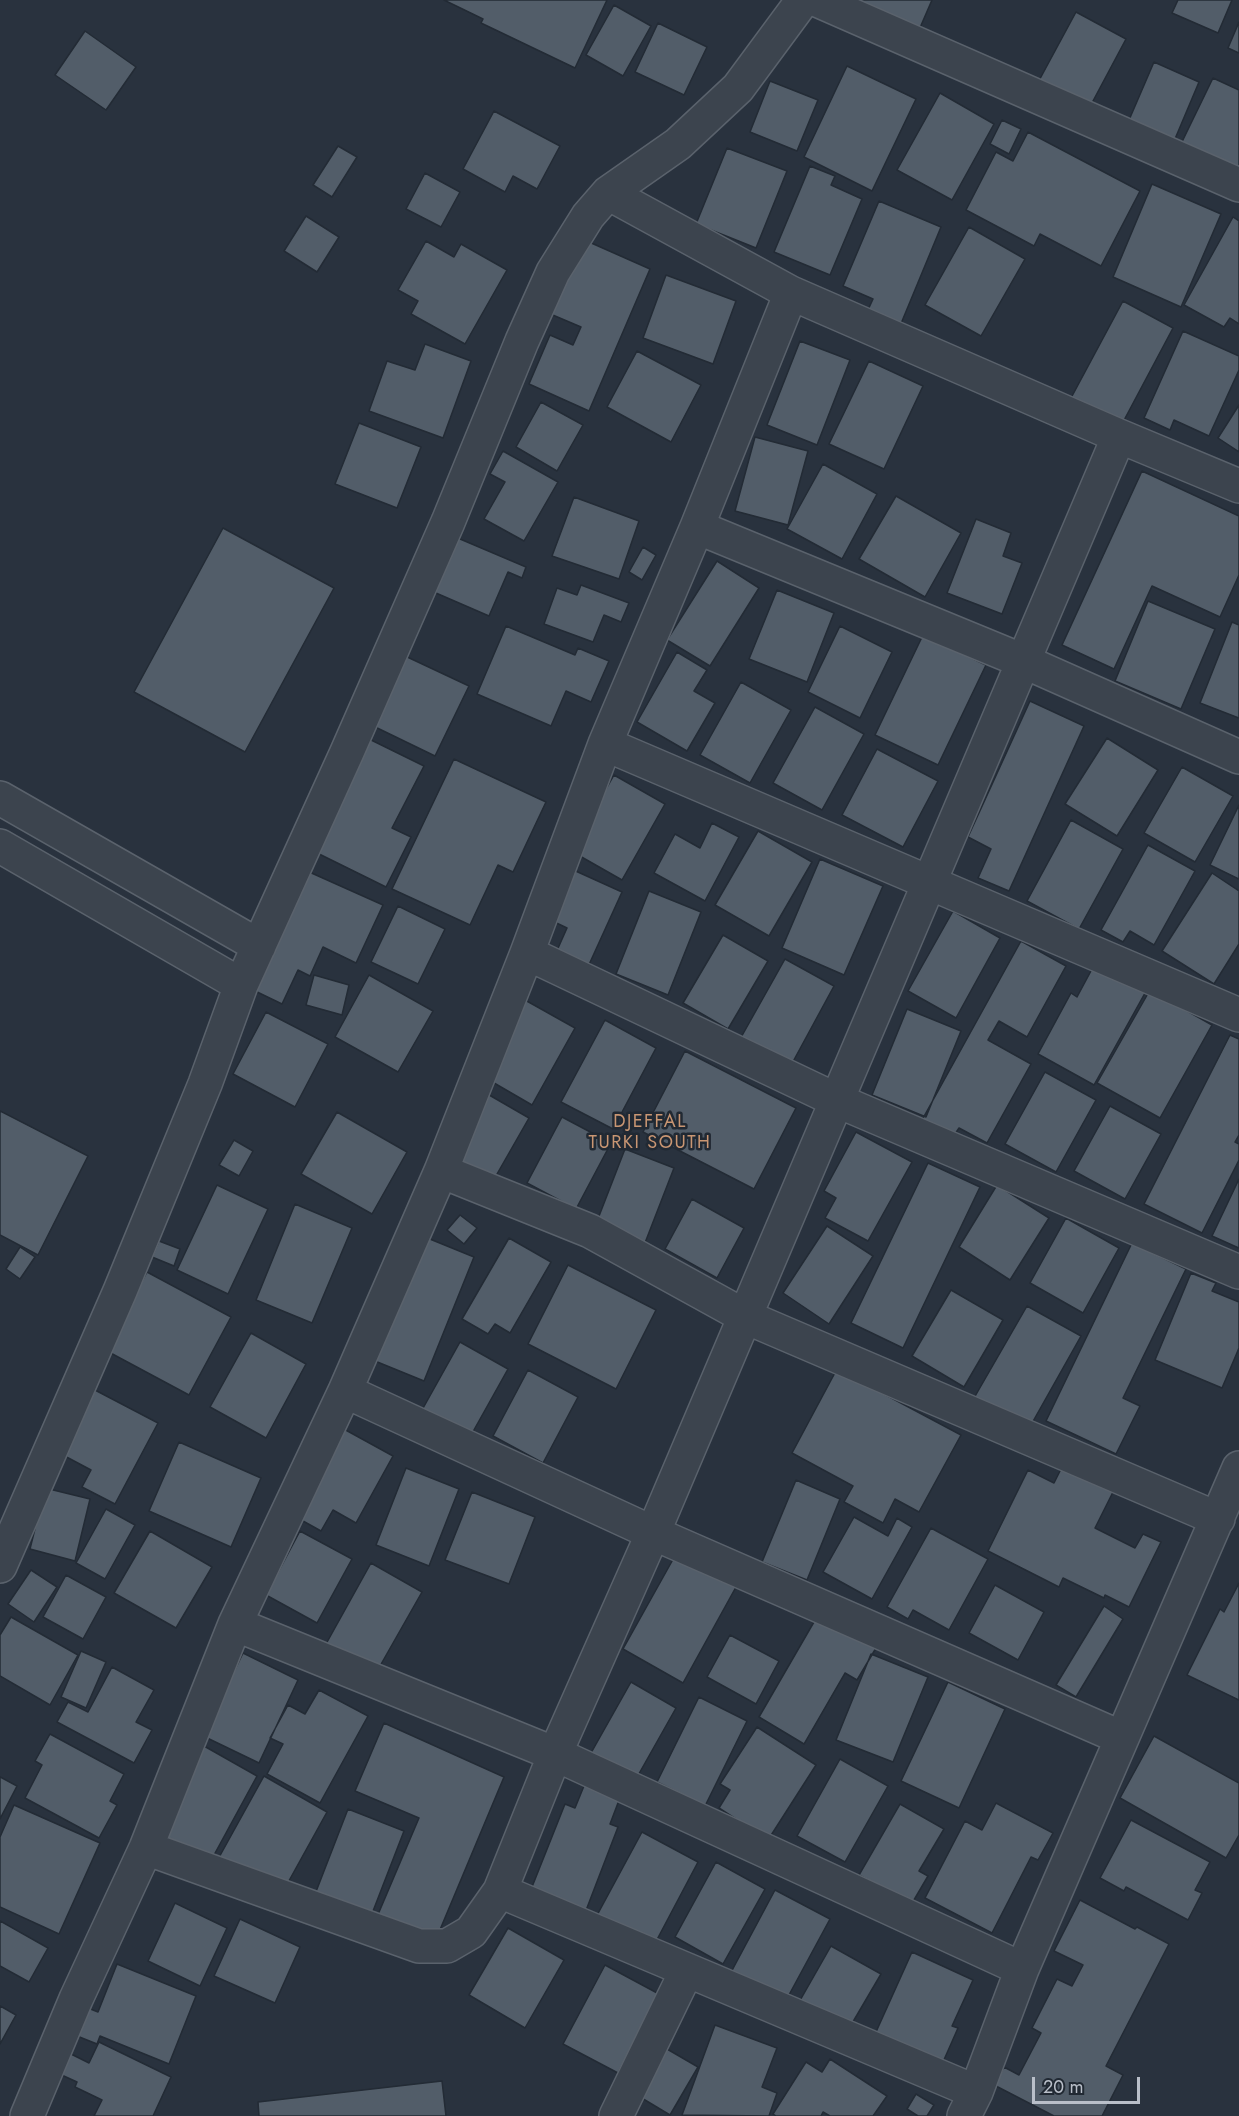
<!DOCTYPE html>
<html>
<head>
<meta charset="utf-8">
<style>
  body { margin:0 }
  #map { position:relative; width:1239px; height:2116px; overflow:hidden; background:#29323e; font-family:Jost,sans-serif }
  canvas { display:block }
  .scale { position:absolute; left:1032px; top:2077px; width:108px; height:27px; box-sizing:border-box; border:3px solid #b9bfc9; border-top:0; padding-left:8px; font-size:18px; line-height:21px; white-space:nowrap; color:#b9bfc9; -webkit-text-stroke:4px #212933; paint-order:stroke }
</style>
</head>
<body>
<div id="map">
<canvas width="1239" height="2116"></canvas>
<div class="scale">20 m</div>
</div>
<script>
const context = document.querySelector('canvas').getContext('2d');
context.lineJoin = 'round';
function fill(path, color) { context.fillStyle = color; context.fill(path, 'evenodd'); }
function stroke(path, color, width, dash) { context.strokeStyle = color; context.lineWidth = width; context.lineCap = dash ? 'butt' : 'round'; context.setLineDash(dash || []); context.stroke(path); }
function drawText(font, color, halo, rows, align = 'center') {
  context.font = font + ' Jost,sans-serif'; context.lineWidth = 5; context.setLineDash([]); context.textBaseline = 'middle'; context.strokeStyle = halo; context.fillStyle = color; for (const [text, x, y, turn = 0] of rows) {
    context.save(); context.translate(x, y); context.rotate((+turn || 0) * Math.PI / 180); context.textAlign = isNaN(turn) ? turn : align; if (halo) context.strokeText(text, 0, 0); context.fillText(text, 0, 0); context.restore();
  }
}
const building = new Path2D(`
  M444 0H607L575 68 481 23 483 19Z
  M838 0H932L916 37Z
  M1178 0H1232L1218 33 1172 13Z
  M614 5 651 26 623 76 586 55Z
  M1076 12 1126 39 1085 116 1035 88Z
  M1239 22V53L1228 48Z
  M658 23 707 47 684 95 635 72Z
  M85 31 136 67 106 110 55 75Z
  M1154 62 1199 82 1172 146 1126 127Z
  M847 66 916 99 872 191 804 157Z
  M1213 78 1239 90V177L1179 148Z
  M770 81 818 100 797 151 750 132Z
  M940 93 994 124 952 200 897 170Z
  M494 111 560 146 537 189 513 176 505 192 463 169Z
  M1002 120 1021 129 1009 154 990 144Z
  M1028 132 1140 191 1101 266 1040 234 1034 246 966 210 996 152 1013 161Z
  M338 146 357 157 332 197 313 185Z
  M727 148 787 171 756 248 696 224Z
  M810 166 835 176 831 185 862 199 830 275 774 252Z
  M425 173 460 192 441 227 406 209Z
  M1152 184 1221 214 1181 307 1113 277Z
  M879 201 941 227 900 326 867 312 873 299 843 286Z
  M306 216 339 237 317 272 284 251Z
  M1233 217 1239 221V324L1230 318 1224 327 1184 305Z
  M969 227 1025 259 981 336 925 305Z
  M580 238 650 269 589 411 529 384 550 335 573 345 581 327 548 313Z
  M426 241 454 257 461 244 507 270 465 344 411 314 418 301 398 290Z
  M666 275 736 301 713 364 643 338Z
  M1123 301 1173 328 1122 424 1071 398Z
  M1183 331 1239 356V370L1209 436 1174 420 1170 430 1144 418Z
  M800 341 850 360 817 445 767 425Z
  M425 344 471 361 443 438 369 411 387 361 415 370Z
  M637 351 701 385 671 442 607 407Z
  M869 361 923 386 884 469 829 444Z
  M541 402 583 425 557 471 516 447Z
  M1239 405V452L1218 438Z
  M359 423 421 447 397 508 335 484Z
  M755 437 808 451 788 525 735 511Z
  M503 451 558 482 524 541 484 519 505 482 490 474Z
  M823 464 877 494 842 559 787 529Z
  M1142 471 1239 516V575L1220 617 1152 586 1114 669 1062 645Z
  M896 496 961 533 925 597 859 559Z
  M574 497 639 521 619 579 552 556Z
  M976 519 1011 533 1003 556 1022 563 1002 614 947 593Z
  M223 528 334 588 245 752 134 692Z
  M453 536 526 567 522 578 508 572 489 616 429 590Z
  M643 547 656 555 642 580 629 572Z
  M717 561 759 588 710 666 667 640Z
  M581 585 629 603 621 622 604 615 593 642 544 624 557 588 577 595Z
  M777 590 834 613 807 682 749 659Z
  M1148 601 1215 629 1181 709 1115 681Z
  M1232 622 1239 625V718L1200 703Z
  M506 626 575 655 578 648 609 661 591 702 566 691 551 726 477 694Z
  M840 626 892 652 860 718 808 692Z
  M923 635 986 665 938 765 875 735Z
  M677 652 707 670 694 691 715 703 687 751 637 722Z
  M403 655 469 686 435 756 369 724Z
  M741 682 791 710 750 783 700 755Z
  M1030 701 1084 726 1009 891 978 878 991 849 968 837Z
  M815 707 864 734 822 810 773 783Z
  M365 737 424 766 392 828 411 837 386 887 309 849Z
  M1107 738 1158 770 1117 836 1065 804Z
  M877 749 938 781 903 847 842 815Z
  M454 759 546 802 513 872 498 865 470 925 392 889Z
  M1182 767 1233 796 1195 862 1144 833Z
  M614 775 665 804 622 880 571 851Z
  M1239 805V879L1210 865Z
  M1071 820 1123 849 1079 929 1027 901Z
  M712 823 739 837 705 901 654 873 675 834 700 848Z
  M758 831 812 862 769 936 715 905Z
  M1148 845 1195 871 1154 945 1130 931 1123 942 1101 930Z
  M820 859 883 886 844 975 782 948Z
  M569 868 622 892 587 969 555 955 567 928 546 918Z
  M307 871 383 905 356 963 323 947 310 976 298 970 282 1004 253 990Z
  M1212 873 1239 891V944L1214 984 1162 951Z
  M649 891 701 912 668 995 616 974Z
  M398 906 445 929 418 984 371 962Z
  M953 911 1000 938 956 1018 908 991Z
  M723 935 768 961 728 1029 683 1003Z
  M1021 941 1066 966 1027 1037 999 1021 988 1040 1031 1064 987 1143 959 1128 953 1137 922 1120Z
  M1099 956 1150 984 1094 1085 1038 1054 1071 993 1077 997Z
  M785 959 834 986 789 1069 739 1041Z
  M314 975 349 985 342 1015 306 1005Z
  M369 975 433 1011 398 1072 335 1037Z
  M1150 990 1212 1025 1160 1118 1097 1083Z
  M525 1000 575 1028 532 1105 482 1076Z
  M907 1009 961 1031 926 1117 872 1095Z
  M266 1012 328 1044 295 1107 233 1074Z
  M605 1020 656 1048 613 1129 561 1102Z
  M1230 1035 1239 1039V1135L1235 1142 1239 1144V1160L1202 1233 1144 1204Z
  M685 1051 796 1108 754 1189 643 1132Z
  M1045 1072 1096 1100 1056 1172 1005 1144Z
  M484 1092 529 1118 493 1181 448 1155Z
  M1110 1106 1161 1134 1125 1199 1074 1171Z
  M0 1111 88 1156 38 1255 0 1235Z
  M337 1112 407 1152 372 1214 301 1174Z
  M562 1117 611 1143 576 1209 527 1183Z
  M856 1132 912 1162 868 1241 825 1218 836 1198 824 1191Z
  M234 1140 253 1151 239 1176 219 1165Z
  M625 1149 674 1168 643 1248 594 1229Z
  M928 1163 980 1187 903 1348 851 1323Z
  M1239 1179V1248L1212 1236Z
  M217 1185 268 1209 228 1294 177 1270Z
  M997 1185 1049 1218 1010 1280 959 1247Z
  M692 1199 744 1228 717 1278 665 1249Z
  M295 1204 352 1228 312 1323 256 1300Z
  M460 1215 477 1228 464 1244 447 1230Z
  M1066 1218 1119 1248 1083 1313 1030 1283Z
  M827 1226 873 1256 829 1324 783 1293Z
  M420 1235 474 1257 424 1381 370 1359Z
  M509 1238 551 1262 510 1333 495 1324 488 1334 462 1319Z
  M159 1241 180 1249 174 1266 152 1257Z
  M1132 1243 1186 1269 1123 1398 1140 1406 1116 1454 1046 1421Z
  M20 1247 35 1257 20 1279 6 1269Z
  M568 1265 656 1310 616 1389 528 1344Z
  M147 1272 231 1317 189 1395 105 1350Z
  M1191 1273 1216 1283 1212 1291 1239 1302V1348L1222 1388 1155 1360Z
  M951 1290 1003 1320 964 1387 912 1356Z
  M1027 1306 1081 1336 1027 1432 970 1405Z
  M251 1333 306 1364 266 1438 210 1407Z
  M460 1342 508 1369 470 1437 422 1410Z
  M837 1369 961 1435 919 1512 895 1499 883 1523 844 1502 853 1486 792 1453Z
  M528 1370 578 1397 543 1463 493 1436Z
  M93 1389 158 1423 115 1504 82 1487 91 1470 59 1453Z
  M342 1428 393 1456 356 1523 333 1510 321 1531 294 1516Z
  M179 1442 261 1478 231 1547 149 1511Z
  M1064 1463 1115 1488 1095 1528 1135 1548 1143 1534 1161 1542 1129 1607 1105 1595 1104 1598 1063 1578 1059 1587 988 1551 1028 1470 1054 1483Z
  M406 1468 459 1489 429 1566 376 1545Z
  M796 1480 840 1499 807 1580 762 1562Z
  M45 1488 90 1499 75 1561 30 1549Z
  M472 1492 535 1517 509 1584 445 1560Z
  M106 1509 135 1525 105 1579 76 1563Z
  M854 1517 888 1536 897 1518 912 1527 872 1599 823 1572Z
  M931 1528 988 1559 949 1630 913 1610 908 1619 887 1607Z
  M150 1531 212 1567 176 1628 114 1593Z
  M300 1531 352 1559 317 1623 266 1595Z
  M676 1554 736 1587 683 1683 623 1649Z
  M371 1563 422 1592 376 1673 326 1644Z
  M31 1570 57 1587 34 1622 8 1604Z
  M66 1575 106 1597 83 1639 43 1617Z
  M1239 1583V1700L1187 1675 1220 1609 1224 1612Z
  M995 1585 1044 1612 1018 1660 969 1633Z
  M1104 1606 1123 1619 1076 1697 1056 1685Z
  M818 1615 876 1648 857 1680 845 1673 804 1744 759 1717Z
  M11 1617 78 1655 50 1705 0 1676V1635Z
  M730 1635 779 1661 756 1704 707 1677Z
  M81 1651 106 1662 86 1708 61 1697Z
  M243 1653 298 1680 259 1763 203 1736Z
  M871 1654 928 1677 893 1762 836 1740Z
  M112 1667 154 1690 136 1722 152 1730 134 1763 57 1722 68 1702 88 1712Z
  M631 1682 676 1708 636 1779 591 1753Z
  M948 1682 1005 1709 959 1808 901 1781Z
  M319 1690 368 1716 320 1803 267 1774 283 1744 270 1738 288 1705 305 1714Z
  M699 1697 747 1721 705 1806 657 1782Z
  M384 1723 504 1777 434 1944 371 1931 419 1818 355 1791Z
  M757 1727 816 1765 768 1840 719 1808 730 1790 720 1784Z
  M50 1734 124 1774 110 1801 117 1805 99 1838 25 1798 42 1765 35 1761Z
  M1154 1736 1239 1783V1835L1226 1858 1120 1798Z
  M204 1746 257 1776 208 1866 155 1836Z
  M840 1759 888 1786 845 1862 797 1836Z
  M264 1776 327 1812 280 1897 217 1861Z
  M0 1777 17 1786 0 1819Z
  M586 1781 621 1795 610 1824 618 1827 585 1913 530 1892 565 1804 575 1808Z
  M996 1803 1053 1833 1038 1860 1031 1857 992 1933 925 1898 965 1821 982 1830Z
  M900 1804 944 1829 919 1871 928 1876 911 1905 859 1875Z
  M14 1805 100 1843 59 1934 0 1907V1837Z
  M348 1809 404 1831 368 1924 312 1902Z
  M1131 1820 1210 1862 1195 1890 1202 1893 1188 1920 1126 1887 1124 1891 1100 1878Z
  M642 1832 698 1862 652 1949 595 1919Z
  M716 1862 765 1889 723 1964 675 1937Z
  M775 1890 830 1919 783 2006 729 1976Z
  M1080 1900 1135 1929 1137 1927 1169 1944 1106 2066 1123 2075 1102 2116H1054L994 2085 1004 2067 1019 2075 1041 2033 1032 2028 1057 1979 1072 1986 1083 1965 1054 1951Z
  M175 1903 227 1928 200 1986 148 1961Z
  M240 1919 300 1947 275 2003 214 1976Z
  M0 1921 48 1948 29 1982 0 1966Z
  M508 1928 564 1960 525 2028 469 1995Z
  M831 1946 881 1974 847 2032 798 2004Z
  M912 1952 973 1980 952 2026 958 2028 943 2062 876 2032Z
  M117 1964 196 1996 169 2064 100 2036 97 2044 72 2034 83 2006 98 2012Z
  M605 1965 659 1994 618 2073 563 2044Z
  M0 2006 16 2015 0 2044Z
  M715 2025 777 2048 762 2087 777 2093 769 2116 682 2115Z
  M99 2042 171 2077 153 2116H94L102 2100 75 2087 77 2082 55 2072 65 2051 89 2063Z
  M667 2049 698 2067 670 2115 640 2097Z
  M830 2059 887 2096 873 2116H830L823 2112 821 2116H776L773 2114 806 2062 822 2072Z
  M442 2081 446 2116H259L258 2102Z
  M916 2094 934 2105 927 2116H918L907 2109Z`);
fill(building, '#525d69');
stroke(building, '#232b35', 1.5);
const minor = new Path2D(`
  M817 0 1239 185
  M608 193 791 293 1119 436 1239 486
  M697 527 1023 661 1239 757
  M605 744 1239 1015
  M0 798 259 946
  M0 846 241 985
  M527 953 836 1100 1239 1272
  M441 1171 590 1231 746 1317 1218 1519
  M345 1391 653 1533 1122 1738
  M0 1566 120 1291 205 1084 241 985 347 752 448 522 522 341 553 272 588 216 608 193 678 144 738 88 803 0
  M235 1624 555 1754 1022 1969
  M146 1848 419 1946H447L471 1932 500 1891 555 1754 653 1533 1119 436
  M500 1891 976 2092
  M27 2116 76 1999 146 1848 235 1624 345 1391 441 1171 527 953 605 744 697 527 791 293
  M616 2116 687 1970
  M964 2116 976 2092 1022 1969 1239 1468`);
stroke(minor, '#5a626c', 36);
stroke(minor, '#3c444e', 33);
context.letterSpacing = '1.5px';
drawText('18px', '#c99673', '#212933', [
  ["DJEFFAL",650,1123],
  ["TURKI SOUTH",650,1144]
]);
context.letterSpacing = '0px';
</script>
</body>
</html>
